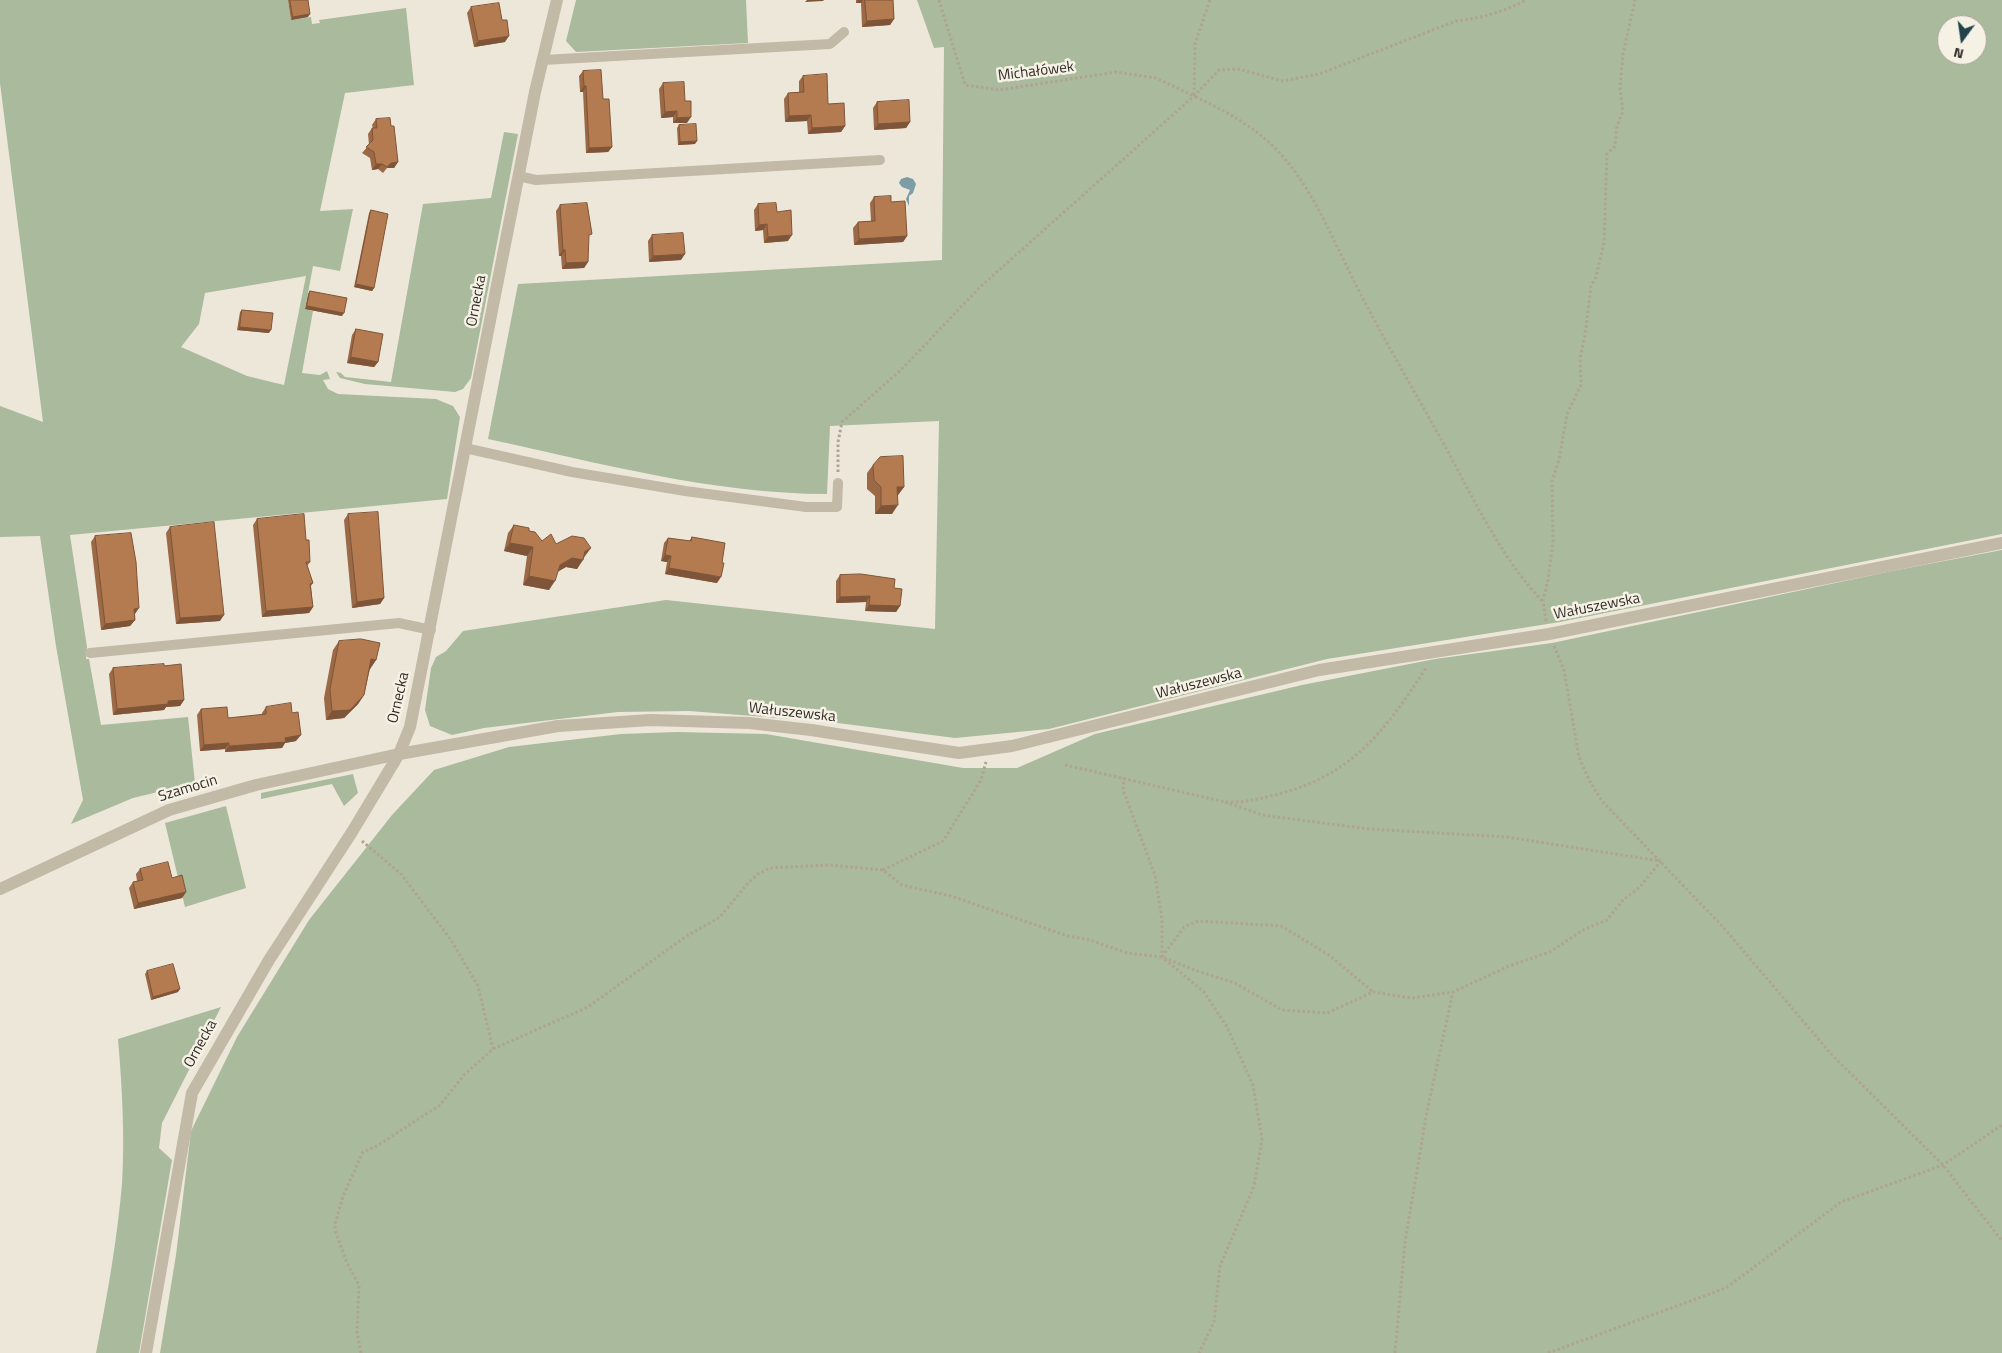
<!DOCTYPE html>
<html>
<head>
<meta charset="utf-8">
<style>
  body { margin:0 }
  #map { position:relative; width:2002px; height:1353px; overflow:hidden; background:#ede7da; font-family:"Titillium Web",sans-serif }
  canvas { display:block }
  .north { position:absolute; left:1937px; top:15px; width:50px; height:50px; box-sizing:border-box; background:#f6f1e5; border:1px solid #a7a299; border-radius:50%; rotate:194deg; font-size:14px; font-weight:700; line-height:20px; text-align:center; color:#312c27 }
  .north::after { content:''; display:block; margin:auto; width:18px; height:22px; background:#22424c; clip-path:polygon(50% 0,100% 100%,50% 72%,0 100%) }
</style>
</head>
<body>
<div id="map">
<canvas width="2002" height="1353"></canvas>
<div class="north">N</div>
</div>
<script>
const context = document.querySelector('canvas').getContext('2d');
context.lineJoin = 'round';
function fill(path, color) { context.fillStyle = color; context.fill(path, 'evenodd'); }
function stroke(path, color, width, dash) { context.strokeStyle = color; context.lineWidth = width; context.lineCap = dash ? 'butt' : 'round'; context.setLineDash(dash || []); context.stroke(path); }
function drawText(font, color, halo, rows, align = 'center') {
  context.font = font + ' "Titillium Web",sans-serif'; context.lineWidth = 5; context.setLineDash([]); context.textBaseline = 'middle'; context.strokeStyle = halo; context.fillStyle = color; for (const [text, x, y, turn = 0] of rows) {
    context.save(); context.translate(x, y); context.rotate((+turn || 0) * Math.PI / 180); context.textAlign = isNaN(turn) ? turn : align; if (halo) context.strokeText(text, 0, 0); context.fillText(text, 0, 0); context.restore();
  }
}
fill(new Path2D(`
  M0 0H288L291 20 311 17 312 24 320 23 319 20 406 8 414 85 345 93 320 211 353 209 340 271 313 266 305 309 313 311 302 373 320 375 327 371 330 379 323 380 328 389 338 394 436 399 453 406 460 417 447 499 70 535 87 647 86 659H89L101 725 188 717 195 783 133 798 71 824 83 800 56 646 40 536 0 537V406L43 422 0 83ZM306 276 284 385 247 376 181 347 199 324 205 293Z
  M576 0H746L748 43 576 52 566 41Z
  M917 0H2002V534L1560 622 1327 659 1049 729 955 738 830 722 689 711 618 712 484 728 452 735 430 726 425 710 431 668 436 657 446 651 463 631 666 600 935 629 939 421 830 426 827 494C713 494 600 463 488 439L518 284 942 260 944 47 934 48ZM1947 25H1977V55H1947Z
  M504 132 518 134 471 378 463 389 455 392 365 384 340 378 336 372 341 373 345 377 391 382 423 204 491 198Z
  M2002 550V1353H160L176 1255 191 1131 237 1037 309 920 392 815 434 770 509 747 621 734 677 732 766 734 963 768H1017L1095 734 1302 685 1435 659 1552 643 1892 571Z
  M353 774 358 793 344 806 332 784 261 799V793Z
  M226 806 246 888 185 907 165 823Z
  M221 1007 162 1123 159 1148 172 1160 139 1353H96C107 1297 117 1241 122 1184 125 1137 122 1085 118 1039Z`), '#aaba9c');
fill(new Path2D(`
  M907 177 913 179 916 184 913 193 909 196V206L906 199 910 190 902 187 899 183 901 179Z`), '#7d9da6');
stroke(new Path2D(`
  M939 0 965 85 999 90 1116 72 1156 78 1194 96
  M1210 0 1195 44 1194 96C1223 110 1250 124 1273 146 1310 182 1333 240 1356 285 1384 340 1416 394 1446 448 1474 500 1501 557 1542 601
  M838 472V442L842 422 902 369 979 288 1194 96 1219 70 1238 69 1283 81 1319 74 1456 21C1482 18 1503 12 1526 0
  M1546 621 1543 601 1548 580 1553 542 1552 481 1559 460 1567 414 1581 385 1580 359 1585 335 1591 286 1596 277 1604 242 1607 154 1615 146 1617 126 1623 111 1620 88 1623 54 1635 0
  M1554 646 1564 670 1579 757 1589 780 1602 801 1723 927 1832 1055 1943 1165 2002 1241
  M1065 765 1225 802C1243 803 1258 799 1275 795 1352 776 1385 731 1426 668
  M1124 777 1123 790 1155 875 1162 919V957L1204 992 1227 1027 1253 1085 1262 1139 1254 1186 1220 1266 1214 1322 1199 1353
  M1225 802 1262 815 1369 829 1507 837 1660 861
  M362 841 400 873 451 940 478 986 493 1049
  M883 870 943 841 981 780 986 762
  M1162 957 1184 927 1198 921 1281 926 1329 955 1373 992
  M361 1353 357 1332 359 1285 347 1263 335 1230V1224L343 1196 363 1152 377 1146 440 1105 464 1075 493 1049 588 1007 685 937 720 917 748 883 758 874 770 868 830 865 883 870 902 885 951 896 1068 936 1090 940 1127 953 1162 957 1200 972 1235 983 1282 1010 1327 1013 1373 992 1412 998 1453 992 1509 966 1550 952 1583 930 1607 920 1623 900 1640 887 1661 861
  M1395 1353 1405 1242 1427 1111 1453 992
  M1548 1353 1726 1288 1841 1202 1943 1165 2002 1125`), '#afa392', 3, [2.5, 2.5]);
stroke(new Path2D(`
  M543 60 830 44 844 32
  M518 176 536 180 880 160
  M465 448 572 472 685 491 806 507H837L838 483
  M90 653 399 623 431 630`), '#c3b9a7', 10);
stroke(new Path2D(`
  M146 1353 192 1093 269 960 352 832 399 754 410 727 535 92 557 0`), '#c3b9a7', 12);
stroke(new Path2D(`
  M0 889 169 810 256 785 399 754 558 726 651 720 749 723 811 730 959 753 1012 746 1319 670 1549 634 2002 543`), '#c3b9a7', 12);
fill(new Path2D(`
  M288 0H308V17L291 20Z
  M856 0H893L894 19 890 25 862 27 861 3H856Z
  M471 7 505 42 474 47 467 13Z
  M583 71 603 99 612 147 608 152 586 153 583 92H580L579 76Z
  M803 76 828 104 845 126 841 132 808 134 807 121 785 122 784 99 788 93 799 92V81Z
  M663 83 687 123H673V117L661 118 659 89Z
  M877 102 910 122 906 128 874 130 873 108Z
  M376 119 391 126 398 162 394 168H387L383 173 378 169 372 170 370 158 362 153 369 145 368 134 372 128H373L372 125Z
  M679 125 695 144 678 145 677 128Z
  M874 197 891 202 907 236 903 242 854 245 853 228 858 222 871 221 870 203Z
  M758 204 777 212 788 241 764 243 763 230 755 231 754 210Z
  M560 205 588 262 584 268 562 269 561 256H559L556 211Z
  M371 210 374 288 372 291 354 287 369 213Z
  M652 235 681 260 649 262 648 241Z
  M310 291 342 316 305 309 308 294Z
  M242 310 269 333 237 330 240 312Z
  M356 329 378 362 374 367 347 363 352 335Z
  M873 465 904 487 898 495 892 514H875V496L867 489V473Z
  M348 514 384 598 380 604 352 608 344 520Z
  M257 519 306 540 310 562 307 566 313 583 311 586 313 607 309 613 262 617 253 525Z
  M514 525 529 531 542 541 556 544 585 556 577 569 566 567 558 571 549 590 523 585 527 556 504 551 508 533Z
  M170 527 220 621 176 624 166 533Z
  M95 536 135 614V620L130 626 101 630 91 542Z
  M692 537 717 583 665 574 667 562 661 561 664 543 668 538 689 541Z
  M840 575 894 588 900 606 896 612 865 611 866 602 836 603V581Z
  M339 641 376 660 370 669 364 695 358 704 344 718 326 720 324 698 333 650Z
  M164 666 184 700 180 706 166 707 164 710 113 715 109 674 113 668Z
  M266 707 292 713 296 741 285 743 282 748 225 752V749L200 751 197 715 201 709 228 718 262 715V713Z
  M140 869 172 878 186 892 182 898 134 909 129 888 133 882 137 881 136 874Z
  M147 971 178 992 151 1000 145 974Z`), '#9b6945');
fill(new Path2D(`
  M807 0H824L823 1 805 2Z
  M858 0H863L861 3H856Z
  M310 14 308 17 291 20 293 17Z
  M894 19 890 25 862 27 867 21Z
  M509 36 505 42 474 47 478 41Z
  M584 86H586L583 92H580Z
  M677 111 673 117 661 118 665 112Z
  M811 115 807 121 785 122 789 116Z
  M691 117 687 123H673L677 118Z
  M910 122 906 128 874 130 878 124Z
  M845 126 841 132 808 134 812 128Z
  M697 141 695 144 678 145 680 142Z
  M612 147 608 152 586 153 589 148Z
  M398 162 394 168H387L383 173 391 163Z
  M376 164H382L378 169 372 170Z
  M767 224 763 230 755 231 759 225Z
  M792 235 788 241 764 243 768 237Z
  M907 236 903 242 854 245 859 239Z
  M563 250H565L561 256H559Z
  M685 254 681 260 649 262 653 256Z
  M588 262 584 268 562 269 566 263Z
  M356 284 374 288 372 291 354 287Z
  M307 306 344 313 342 316 305 309Z
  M240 327 271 330 269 333 237 330Z
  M351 357 378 362 374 367 347 363Z
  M897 487H904L898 495 891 496Z
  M898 505 892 514H875L881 506Z
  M510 543 533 547 527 556 504 551Z
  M591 548 585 556 579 559 583 560 577 569 566 567 554 574 560 565Z
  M665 555 671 556 667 562 661 561Z
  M669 568 721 577 717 583 665 574Z
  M529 576 555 581 549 590 523 585Z
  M870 596 866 602 836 603 840 597Z
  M384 598 380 604 352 608 357 602Z
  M869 605 900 606 896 612 865 611Z
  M313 607 309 613 262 617 266 611Z
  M139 608 135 614H129L134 609Z
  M224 615 220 621 176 624 180 618Z
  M135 620 130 626 101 630 105 624Z
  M371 659 376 660 370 669 365 668Z
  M364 695 358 704 344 718 326 720 332 711Z
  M184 700 180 706 166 707 164 710 113 715 117 709 168 701Z
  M301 735 296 741 285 743 282 748 225 752 229 746Z
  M229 743 225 749 200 751 204 745Z
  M186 892 182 898 134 909 138 903Z
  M180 989 178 992 151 1000 153 997Z`), '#7e5538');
const building = new Path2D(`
  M290 0H308L310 14 293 17Z
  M865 0H893L894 19 867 21Z
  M499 3 502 20H507L509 36 478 41 471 7Z
  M601 70 603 99H609L612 147 589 148 586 86H584L583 71Z
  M827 74 828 104 844 103 845 126 812 128 811 115 789 116 788 93 804 92 803 76Z
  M684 82 685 101H691V117L677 118V111L665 112 663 83Z
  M909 100 910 122 878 124 877 102Z
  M390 118 391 126H394L398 162 391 163 387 167 382 164H376L374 152 366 147 373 140 372 128H377L376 119Z
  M696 124 697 141 680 142 679 125Z
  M891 196V202L905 201 907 236 859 239 858 222 875 221 874 197Z
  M587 203 592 234 589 235 588 262 566 263 565 250H563L560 205Z
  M776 203 777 212 791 210 792 235 768 237 767 224 759 225 758 204Z
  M371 210 388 214 374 288 356 284Z
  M683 233 685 254 653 256 652 235Z
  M310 291 347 298 344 313 307 306Z
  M242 310 273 313 271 330 240 327Z
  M356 329 383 334 378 362 351 357Z
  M903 456 904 487H897L898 505 881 506V487L874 480 873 465 880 457Z
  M378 512 384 598 357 602 348 514Z
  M304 514 306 540H309L310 562H306L313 583 310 584 313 607 266 611 257 519Z
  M214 522 224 615 180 618 170 527Z
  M514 525 529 528V531L535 532 542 541 551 534 556 544 572 536 584 538 591 548 585 551 583 560 572 558 560 565 555 581 529 576 533 547 510 543Z
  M131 533 136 562 139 608 134 609 135 620 105 624 95 536Z
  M692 537 725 543 722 563H724L721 577 669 568 671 556 665 555 668 538 691 541Z
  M861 574 895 579 894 588 902 589 900 606 869 605 870 596 840 597V575Z
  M361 639 380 643 376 660 371 659 364 695 350 710 332 711 330 689 339 641Z
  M164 664V666L181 664 184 700 168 701V704L117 709 113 668Z
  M291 703 292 713 298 712 301 735 285 738 286 742 229 746V743L204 745 201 709 227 707 228 718 266 714V707Z
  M168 862 172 878 182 875 186 892 138 903 133 882 143 880 140 869Z
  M173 964 180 989 153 997 147 971Z`);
fill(building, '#b47a50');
stroke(building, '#7e5538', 1);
drawText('15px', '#312c27', '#f6f1e5', [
  ["Michałówek",1036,72,-7],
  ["Ornecka",477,301,-79],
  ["Wałuszewska",1597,607,-11],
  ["Wałuszewska",1199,684,-14],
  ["Ornecka",399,698,-77],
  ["Wałuszewska",792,713,6],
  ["Szamocin",188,789,-17],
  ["Ornecka",201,1044,-61]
]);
</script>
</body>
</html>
